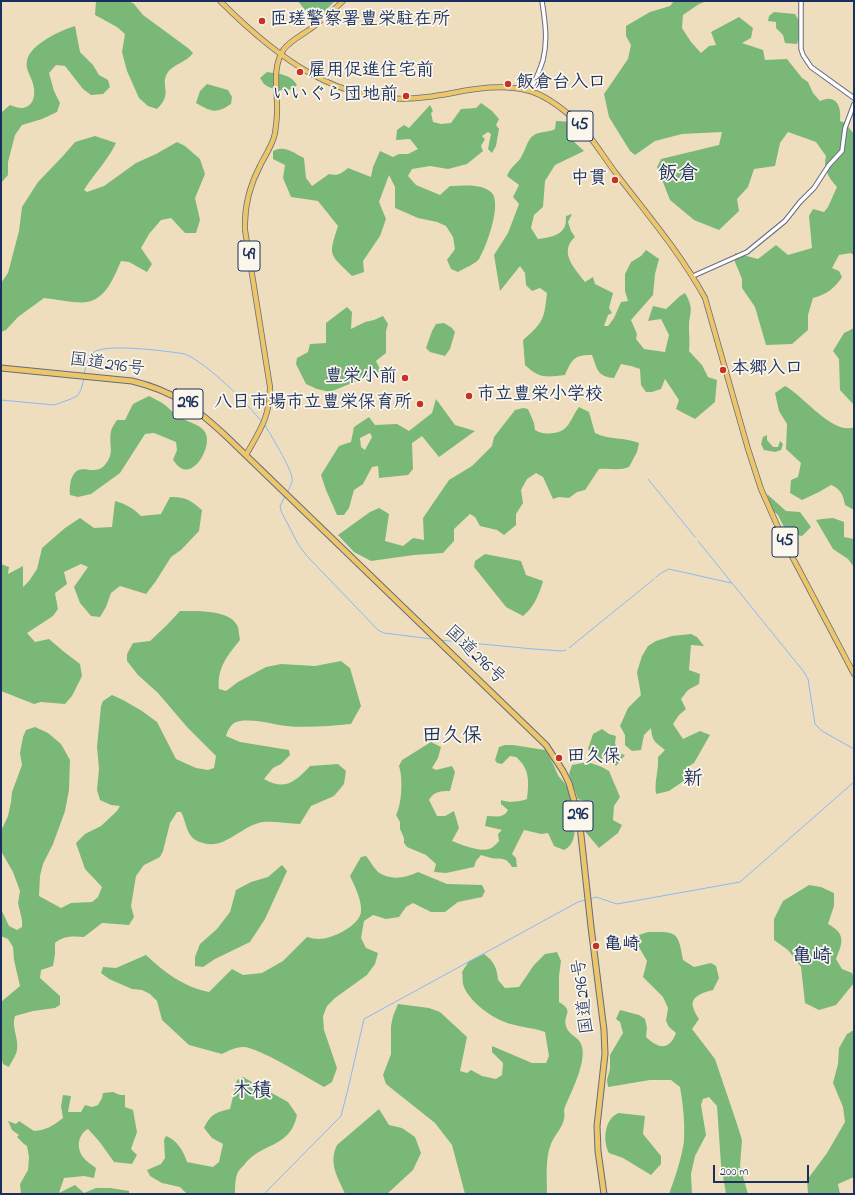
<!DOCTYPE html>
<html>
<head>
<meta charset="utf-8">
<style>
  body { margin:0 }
  #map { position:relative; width:855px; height:1195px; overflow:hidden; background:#efdebe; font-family:"Indie Flower",sans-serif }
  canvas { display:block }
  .frame { position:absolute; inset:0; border:2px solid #1b2f5e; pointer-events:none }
  .scale { position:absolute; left:713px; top:1165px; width:96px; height:18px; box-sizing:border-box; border:2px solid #1b2f5e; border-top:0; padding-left:5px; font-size:12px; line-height:14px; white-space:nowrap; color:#1b2f5e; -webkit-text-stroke:3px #fbf7ec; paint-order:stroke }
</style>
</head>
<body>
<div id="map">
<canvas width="855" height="1195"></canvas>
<div class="frame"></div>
<div class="scale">200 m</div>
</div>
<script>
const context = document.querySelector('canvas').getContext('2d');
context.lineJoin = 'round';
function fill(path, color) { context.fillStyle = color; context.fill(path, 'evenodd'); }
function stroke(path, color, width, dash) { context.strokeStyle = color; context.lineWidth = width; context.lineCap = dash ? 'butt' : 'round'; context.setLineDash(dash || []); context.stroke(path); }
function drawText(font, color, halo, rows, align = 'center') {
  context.font = font + ' "Indie Flower","Klee One",sans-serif'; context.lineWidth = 3.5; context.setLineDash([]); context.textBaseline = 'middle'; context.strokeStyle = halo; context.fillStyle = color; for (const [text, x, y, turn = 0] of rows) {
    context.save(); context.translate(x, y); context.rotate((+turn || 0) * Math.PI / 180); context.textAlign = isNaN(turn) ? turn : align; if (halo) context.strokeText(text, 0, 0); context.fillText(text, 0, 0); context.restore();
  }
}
fill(new Path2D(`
  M96 1H129L134 4 143 15 188 48 193 53C187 62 174 64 168 72 159 85 174 93 157 109L148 106 139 98 127 71 122 52 125 34 117 27 95 15Z
  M298 1H335L314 22Z
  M674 1H707L699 4 683 15 682 28 691 42 701 53 709 46 716 45 711 32 739 17 753 28 751 38 742 43 763 50 765 60 787 59 802 78 808 82 813 93 820 101C823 100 828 98 830 99 840 100 841 113 840 121L845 123 854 134V256L851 253 839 255 832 268 839 271 842 277C834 289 827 294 813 298L808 315V330L792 344 766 345 755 307 742 288V279L735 262V253L758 259 776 245 788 255 812 248 809 216 813 209 824 212 828 207 837 187C828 177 823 168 826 156L816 142 788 132 780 143 775 166 754 169 748 187 737 199 739 211 719 230 694 220 670 200 657 167 661 159 719 145 722 132 682 134 655 141 635 155 630 151 609 117 604 94 628 59 631 45 626 36V26L650 12 670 6Z
  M774 12 795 14 802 26 797 44 785 43 783 35 776 28V22L768 21 769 16Z
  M75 26 80 52 93 65 99 75 108 80 110 87 103 94 91 95 83 89 65 66 56 65 49 73 54 91 60 103 57 112 42 119 22 125 15 135 8 162V175L1 183V116L2 112 10 105C13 106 18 108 22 108 34 107 36 94 33 84 31 75 25 70 27 61 29 45 61 30 75 26Z
  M267 72C280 74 290 74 297 85 291 94 271 90 264 84 263 83 261 79 260 78Z
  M207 84 228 90 232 97 231 104C216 114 212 112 196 103L200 91Z
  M481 103 492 111 499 119 496 125 499 129 496 146 492 153 488 149 491 134 488 132 482 136 485 139 481 146 483 151 467 164 448 169 430 166 412 169 408 176 416 185 440 195 450 186C463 186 480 183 491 192 503 202 486 248 479 259 477 263 463 269 458 272L451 269 447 260 455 249 453 237 446 226 437 222 418 218 395 208V187L389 175 379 202 386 219 380 236 363 261 364 272 352 276C329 253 328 257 338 226L318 201 291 197 283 178 285 165 273 159V151C286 145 293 153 304 158L306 178 312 186 329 174C338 176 341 174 348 168L371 177 373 167 380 151 393 157 399 154H408L418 149 410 139 396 140 397 130 404 125 409 128 430 105 433 111 431 113 433 122 441 124 451 123 461 109 476 108Z
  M556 121 573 122 569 129 571 139 584 151 555 165 545 181 543 207 534 215 531 228 538 239C546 238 560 236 564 228 566 225 566 220 566 216L572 214 568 222 571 231 575 237C558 252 575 269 585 282L593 277 595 284 613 293 609 308 612 313 608 315 604 326H608L614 318 621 302 628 301 625 291V274L631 262 641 256 646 250 659 259 655 274 653 295 631 320 637 334 636 339 644 349 665 352 669 335 661 319 648 321 653 306 666 309 680 296 685 293C695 310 689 312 689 328 689 336 690 343 689 351L702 365 708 377 717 380 715 402 695 419 676 409 679 400 665 379 661 389 652 392H646L641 385 640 369 631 366 621 364 614 378C597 377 597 368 592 355 573 355 572 360 565 375 547 377 539 379 525 365L523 340C544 322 544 319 547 293L540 288 532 291 526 285 525 273 520 266 500 291 494 255 508 233 519 204 513 197 519 185 507 176C510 168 515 165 520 159 525 152 527 139 534 135 540 131 548 133 555 129Z
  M95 136 116 143C108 160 94 174 84 190L87 192 104 186 136 163 156 154 177 142 185 146 200 159 205 174 195 198 200 220 196 233H185L171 218 161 220 149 234 141 248 152 264 147 272 129 262 121 261C114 277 106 299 87 302 79 304 54 299 44 298L18 317 6 330 1 332V283L8 273 19 231 22 207 38 182 63 156 75 142Z
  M347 307 352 312 351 329 365 322 374 320 383 316 388 324 386 331V353L376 361 381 371 330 392 317 389 306 384 296 364 297 358 308 352 310 344 326 343V323Z
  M444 323 452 328 455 332 450 349 445 356 430 352 426 348 432 331 436 324Z
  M854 328V405L840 390 839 359 833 351 844 333Z
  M785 386C803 395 833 436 854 427V510L845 505C843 495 841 489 831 485L819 492 802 500 790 493 791 480 798 477 801 463 786 449 787 424 779 411 775 393Z
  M149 396C154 399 160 401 165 405 169 408 172 412 176 415 185 422 199 423 205 432 213 445 195 477 181 468 178 467 175 462 173 460L177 450 176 442 154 433 145 434 120 473 91 494 78 497 70 495C69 490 70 485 71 480 78 459 92 477 104 466 116 453 108 445 111 431 112 427 115 423 117 420H125L133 404Z
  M436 399 455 425 475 431 439 457 422 436 412 443 413 469 408 475 379 478 378 466 372 467 363 484 354 490 349 508 344 515H337L326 490 321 475 339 446 351 442 354 427 369 417 375 425 397 424 409 431 432 413ZM370 433 372 437 365 450 361 447 360 438Z
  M579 407 589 412 595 433C609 440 625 437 639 443L637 452 629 467C620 471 609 468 599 469L585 490 577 492 569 498 559 497 553 499 543 477 536 473 527 479 521 490 523 503 516 514V525L504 535 497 530 480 526 475 517 470 514 454 529V541L443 553 414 555 371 561 354 552 338 535 370 512 379 508 389 514 385 541 403 546 413 538 424 540 423 518 449 480 472 466 492 446 494 437 515 410 523 408 528 409 534 423 535 430C542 434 546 434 553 433 569 432 570 419 579 407Z
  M767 435V440L773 447H778L780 441 783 444 781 450 775 452 764 450 761 444 763 437Z
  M767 494 786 511 800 512 811 527 802 536 787 533 778 515 772 510Z
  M170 497C186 497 190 500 202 510L199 531 181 550 171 557 156 581 146 594 120 586 111 593 106 607 100 617 91 616 80 603 74 587 88 567 81 564 64 572 67 584 55 593 58 609 53 616 27 633 35 642 49 639 63 651 80 664 82 676 72 696 65 704 41 702 34 704 1 691V564L9 567 8 574 23 566V587L29 581 37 569 42 548 65 528 80 518 94 528 112 527 115 501C126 504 133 508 141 516L161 514Z
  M833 518 844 522V537L854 539V567L848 559 833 549 816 520 822 519Z
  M485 554 521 561 526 575 543 581C539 595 534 607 523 616L506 607 474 567 475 561Z
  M180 611C196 611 231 609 238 627 239 631 239 636 240 640 227 656 217 668 219 689L226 691 238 682 266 667 281 664 315 666 341 661 350 668 361 706 351 724C330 726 307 728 286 726 271 724 255 719 240 721 232 722 228 729 226 736L240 742 289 750 290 755 281 764 273 768 264 779C285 791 295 782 310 766L338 764 346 771 344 784 334 796 311 806 300 824C288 824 275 821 263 822 242 825 225 850 203 843 200 842 196 841 194 839 186 833 186 821 181 812H177L170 823 163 851 160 857 144 865 136 876 131 906 134 917 129 925 102 923 84 937C73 936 63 936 55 943V954L53 966 41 970 40 978 60 996V1005L55 1008 33 1011 15 1016C11 1027 19 1038 17 1050 16 1056 11 1062 9 1067L3 1064 1 1057V1002L20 986 14 960 13 947 8 939 1 936V909L9 926 17 930 22 927V920L18 903 20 891 13 872 1 851V831L8 816 11 802 12 792 22 765 20 753 23 737 26 730 35 727 48 733 61 744 70 760 69 790 65 811 53 844 43 864 40 876 39 896 61 908 71 903 92 902 98 897 102 887 85 869 76 843 85 834 101 826 117 811 120 806 111 805 100 800 97 790 99 769 97 747 101 706 103 701 112 695 123 700 142 711 157 722 176 759 196 768 208 770 214 768 216 756 187 727 158 693 138 675 127 661V654L133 643 150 641 166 626Z
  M691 634 697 637 704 646 691 645 689 670 700 674 699 684 688 690 681 699 686 709 679 715 673 724 683 739 700 731 710 735 694 763 686 768 691 776 669 791 656 794C654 782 659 770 658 757L665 750C655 742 652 741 651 728L644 735 641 750 632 751 625 745V735L620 726 628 708 641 695 637 672 642 656 648 646 656 641 672 636Z
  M602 729 609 734 616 736 615 743 618 753 625 755 616 766 612 762 611 754 604 755 601 761 597 760 588 749 593 734Z
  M431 742 441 747 438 758 432 768 436 770 452 766 455 772 450 791C441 791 434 791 429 800L437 816H445L454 811 459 828 452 841C462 845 479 852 489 849 493 848 496 844 499 841L498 834 502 830 485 826 487 816C495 816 503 819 508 810L501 804V800C508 803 519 802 527 799 529 781 530 769 516 757L510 756 502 764 497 763 495 760 499 747 505 745H513L545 750C551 758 554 766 558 775 560 779 565 782 567 787 574 800 579 832 571 844 569 847 566 849 564 850L554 846 548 833 541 834 524 830 512 854 516 858 517 867H512C505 856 503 860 491 858 488 857 484 856 481 855L476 861 474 867 446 873 434 872 436 864 426 855 407 847 404 843V838L400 829V822L396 815C402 804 403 778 399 766L402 760Z
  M588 762 602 767 609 771 620 797 614 806 613 820 622 825 618 833 599 848 582 828 588 813 585 801 578 799 569 774 572 765Z
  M366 856C370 861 374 868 378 872 390 881 406 878 418 872L447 884 482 885 485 891 482 897 458 902 445 912H431L413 903 406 907 399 917 386 919 373 915 364 921 361 938 366 948 378 953 375 964 367 975 335 998 327 1006 323 1016 324 1030 337 1068 332 1082 324 1087C310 1079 256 1046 243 1047 235 1047 228 1051 222 1054L189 1045 162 1020 157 1001 150 994 142 990 132 989 109 979 101 973 103 967 116 968 146 955C165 973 184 987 209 992L232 969 243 975 262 973 283 961 307 937C311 938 315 939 319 939 332 939 359 926 361 912 362 900 355 887 350 876L361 857Z
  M282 865 287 871 265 919 250 942 215 959 203 967 195 966V957L200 944 217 929 230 912 236 890 251 882 268 877Z
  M809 885 821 887 834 893V906L828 924C846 934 843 942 836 959L842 969 852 973 854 978V983L836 1005 819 1010 805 1003 801 967 788 950 774 940V919L783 901Z
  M648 932C676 932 678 930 683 960L694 967 711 963 716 966 719 978 713 990C705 992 690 996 693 1007 694 1011 697 1016 699 1019L692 1029 715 1059 737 1124 742 1140 740 1166 748 1194H726L721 1165 717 1106 709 1097 703 1099 701 1105 706 1135 695 1156 691 1174 692 1194H669C674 1181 683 1154 684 1140 685 1122 683 1104 680 1087L671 1080H650L608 1087 607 1080 610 1069V1055L623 1033 620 1022 616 1019 620 1010 639 1015 645 1019 647 1028 646 1037C659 1049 669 1051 676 1033L669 1027 666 1021 668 1008 663 997 643 977 647 961 636 942 639 935Z
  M557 952 561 961 559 976V1002C575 1012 563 1013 566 1026 568 1034 576 1036 580 1042 590 1058 570 1093 564 1110 567 1124 556 1132 551 1144 545 1158 547 1179 547 1194H465L452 1145 435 1123 396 1092 386 1084 383 1075 391 1054V1026L393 1016 398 1004 429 1008 440 1012 467 1037 460 1071 467 1073 471 1070 482 1076 496 1079 502 1075 503 1063 492 1052V1046L532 1063H546L549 1056 545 1032C535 1028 525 1028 515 1025 497 1022 471 1004 464 987 462 983 463 976 462 972L469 961 484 954C494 961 497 968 498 980L505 988 519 987 534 965 545 954Z
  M854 1030V1177L838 1184 840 1194H808L807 1180 827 1153 845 1122 843 1107 833 1083 838 1064 839 1048 847 1034Z
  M243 1077 288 1102 297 1115C290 1149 261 1142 244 1165 242 1167 239 1170 238 1172 235 1178 235 1188 235 1194H187L180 1187 162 1183 150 1176 147 1170 161 1164 165 1158 164 1140 166 1136C177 1140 184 1152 187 1162L213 1167 219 1162 223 1144 212 1138 204 1128C210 1115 216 1112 230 1109L237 1080Z
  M113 1092 120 1095H125V1107L133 1110 137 1132 131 1149 137 1155 132 1164 114 1162 99 1141 88 1129C78 1134 76 1148 83 1157 86 1161 92 1165 96 1168L94 1178 84 1176 64 1178 59 1193 75 1185 84 1193 96 1188H110L129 1191V1194H21L20 1184 28 1170 29 1157 27 1146 24 1144 17 1137 19 1135 12 1130 8 1121 16 1124 19 1121 34 1131C46 1130 53 1126 63 1118L61 1106 63 1095 71 1096 68 1112H81L85 1105 92 1107 98 1105 102 1098 103 1093Z
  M379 1109 389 1125 402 1128 415 1137 421 1153 413 1170 387 1194H345C338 1177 328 1164 337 1145Z
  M619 1113 645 1116 643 1134 661 1156V1164L651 1175 623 1158 609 1153C602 1141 605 1117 619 1113Z`), '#7ab878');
stroke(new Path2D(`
  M84 375C86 366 87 356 96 351 111 344 167 351 185 354 208 364 246 402 262 422
  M1 400 54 405 71 399 77 396 81 390 84 378
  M264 424C270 433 292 470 292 478 293 483 289 488 287 493
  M648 479 695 537
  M285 496 280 506 281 511 298 544 306 555 378 630 384 633 432 639
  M698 541 804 672 808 679 815 724 822 731 854 749
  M656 577 663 572 669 569 731 583
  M440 640 533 649 563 651 566 650
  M569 648 654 579
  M590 899 596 897 617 904 740 882 854 782
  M264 1194 341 1116 348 1089 364 1019 578 902 585 900`), '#87b9f4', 1);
const minor = new Path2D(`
  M801 1V49L803 55 811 67 854 98
  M530 91C535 81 540 70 543 60 548 40 545 21 542 1
  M693 276 747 252 785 221 800 202 814 188 829 165 842 151 845 128 854 104`);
const major = new Path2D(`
  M220 1C277 58 342 109 427 97 459 93 494 82 526 90 543 94 562 108 575 120 590 134 603 156 615 172 646 213 680 252 705 298L748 449 761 489 785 543 854 674
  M246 455C260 430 270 417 270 387L245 230C244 206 249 187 260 166 265 155 273 145 275 133 276 126 277 118 277 112 278 91 271 68 284 49 291 40 304 34 313 27 323 19 334 10 343 1`);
const highway = new Path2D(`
  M1 368 132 381C174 391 196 408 227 437L546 745 563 771 569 783 577 811 580 826 591 927 604 1030 605 1054 597 1126 598 1151 604 1194`);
stroke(minor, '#656c80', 5.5);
stroke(major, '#656c80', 6);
stroke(highway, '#656c80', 7);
stroke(minor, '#fff', 3.5);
stroke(major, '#ecc669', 4.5);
stroke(highway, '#ecc669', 5);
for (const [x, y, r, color] of [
  [262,21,4,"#c8321e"],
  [300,72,4,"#c8321e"],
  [508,84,4,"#c8321e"],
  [406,96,4,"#c8321e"],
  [615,180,4,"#c8321e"],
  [723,370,4,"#c8321e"],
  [405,378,4,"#c8321e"],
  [469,396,4,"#c8321e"],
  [420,404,4,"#c8321e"],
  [559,758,4,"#c8321e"],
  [596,946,4,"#c8321e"]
]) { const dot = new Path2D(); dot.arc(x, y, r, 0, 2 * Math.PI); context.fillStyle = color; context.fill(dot); stroke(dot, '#fbf7ec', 1.5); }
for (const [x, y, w] of [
  [580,126,26],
  [249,256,22],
  [188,404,30],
  [785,542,26],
  [578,816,30]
]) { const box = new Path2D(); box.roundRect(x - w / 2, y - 15, w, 30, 3); context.fillStyle = '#fbf7ec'; context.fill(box); stroke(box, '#1b2f5e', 1); }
drawText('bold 17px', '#1b2f5e', null, [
  ["45",580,126],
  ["49",249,256],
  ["296",188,404],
  ["45",785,542],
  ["296",578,816]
]);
drawText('bold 18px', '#1b2f5e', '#fbf7ec', [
  ["匝瑳警察署豊栄駐在所",270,21],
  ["雇用促進住宅前",308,72],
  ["飯倉台入口",516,84],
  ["いいぐら団地前",398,96,"right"],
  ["中貫",607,180,"right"],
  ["本郷入口",731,370],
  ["豊栄小前",397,378,"right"],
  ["市立豊栄小学校",477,396],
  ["八日市場市立豊栄保育所",412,404,"right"],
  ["田久保",567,758],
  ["亀崎",604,946]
], 'left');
drawText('18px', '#1b2f5e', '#fbf7ec', [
  ["国道296号",107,366,8],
  ["国道296号",474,656,44],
  ["国道296号",585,996,-97]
]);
drawText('bold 20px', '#1b2f5e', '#fbf7ec', [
  ["飯倉",678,176],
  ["田久保",452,738],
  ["新",693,781],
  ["亀崎",812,959],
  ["木積",252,1093]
]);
</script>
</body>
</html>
